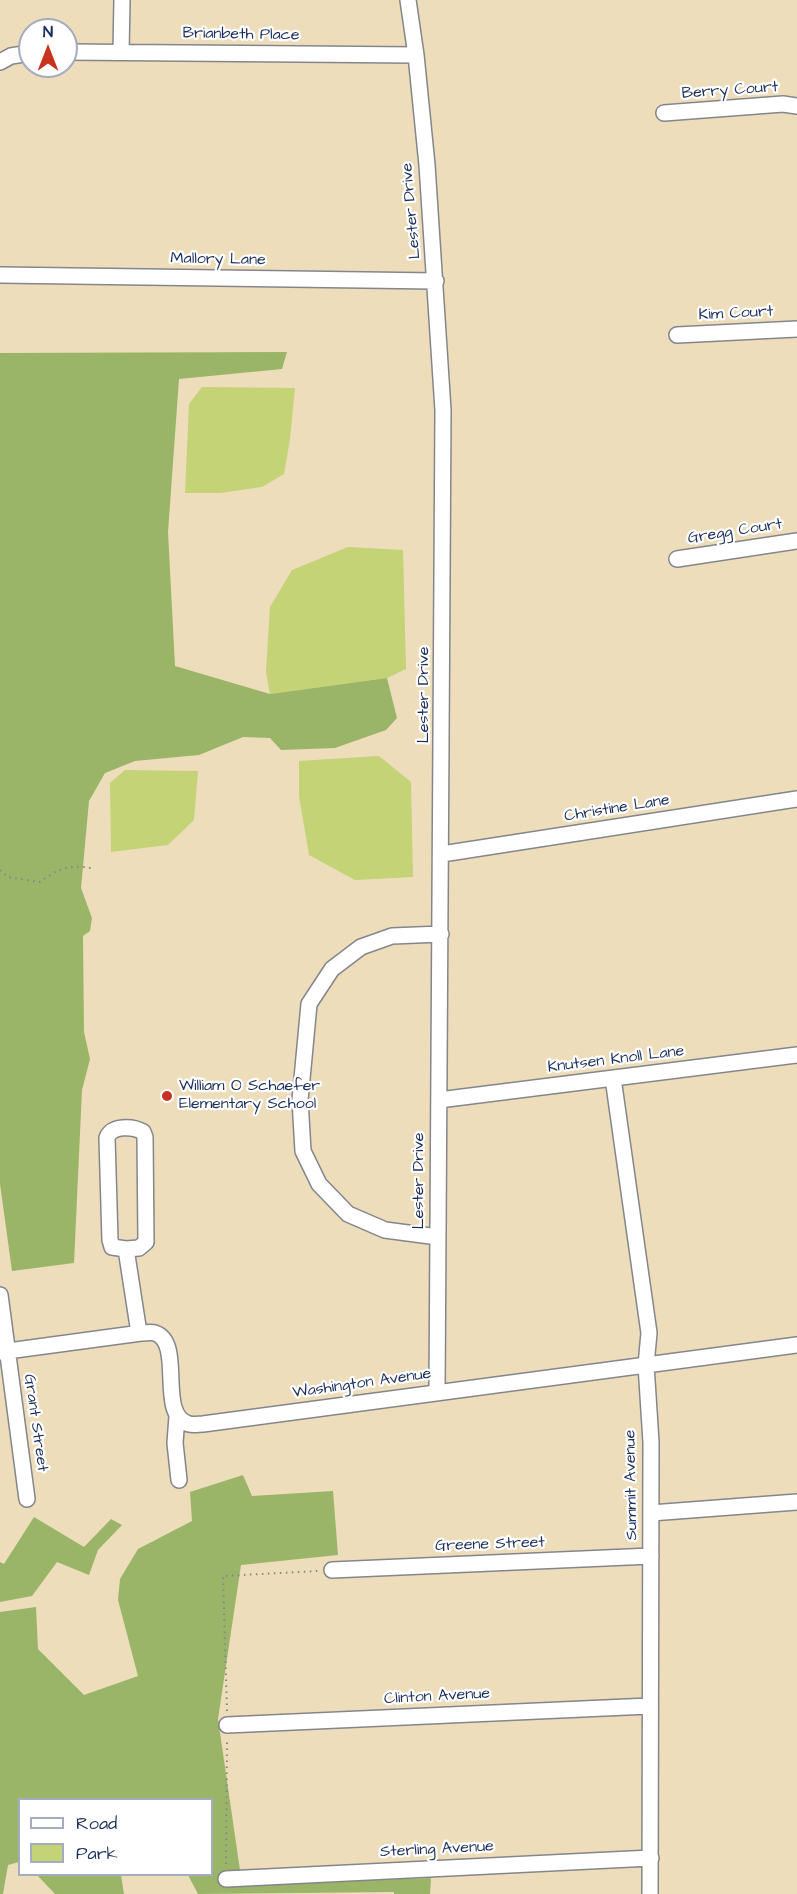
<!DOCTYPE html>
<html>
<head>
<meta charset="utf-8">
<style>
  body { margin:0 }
  #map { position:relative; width:797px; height:1894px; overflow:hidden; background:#edddbb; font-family:"Architects Daughter",sans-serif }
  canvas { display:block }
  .legend { position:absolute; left:18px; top:1798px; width:195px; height:78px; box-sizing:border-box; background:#fff; border:2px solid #a4acbf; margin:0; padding:8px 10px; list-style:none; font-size:18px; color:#1b2f5e }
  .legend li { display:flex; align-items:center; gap:12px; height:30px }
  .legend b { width:30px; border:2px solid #a4acbf }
  .north { position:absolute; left:18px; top:18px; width:60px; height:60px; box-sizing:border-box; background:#fff; border:2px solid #a4acbf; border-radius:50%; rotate:0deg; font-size:16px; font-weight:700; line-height:24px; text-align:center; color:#1b2f5e }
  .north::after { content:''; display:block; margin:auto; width:21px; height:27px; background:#c8321e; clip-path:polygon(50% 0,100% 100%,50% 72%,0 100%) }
</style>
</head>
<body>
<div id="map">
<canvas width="797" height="1894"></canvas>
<ul class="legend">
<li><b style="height:8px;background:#fff"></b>Road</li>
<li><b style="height:16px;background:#c3d376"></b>Park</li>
</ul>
<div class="north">N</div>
</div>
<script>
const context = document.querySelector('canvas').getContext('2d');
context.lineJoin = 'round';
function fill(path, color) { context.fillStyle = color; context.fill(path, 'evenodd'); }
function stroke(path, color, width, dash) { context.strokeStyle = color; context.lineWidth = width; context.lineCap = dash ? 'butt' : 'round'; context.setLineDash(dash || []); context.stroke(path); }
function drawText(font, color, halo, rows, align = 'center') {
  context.font = font + ' "Architects Daughter",sans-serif'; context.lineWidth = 4.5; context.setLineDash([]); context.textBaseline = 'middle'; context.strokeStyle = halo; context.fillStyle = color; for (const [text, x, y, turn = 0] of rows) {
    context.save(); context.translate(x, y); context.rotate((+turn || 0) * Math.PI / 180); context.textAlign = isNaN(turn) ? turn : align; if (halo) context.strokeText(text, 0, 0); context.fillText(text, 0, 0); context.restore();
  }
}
fill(new Path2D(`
  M202 387 295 388 290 439 284 474 262 487 220 493H185L189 404Z
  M348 547 403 550 406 669 387 678 270 694 266 672 270 607 292 570Z
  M379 756 411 782 413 877 355 880 309 855 299 796V761Z
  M125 770 198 771 194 820 168 845 111 852 110 783Z`), '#c3d376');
fill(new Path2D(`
  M287 352 282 369 179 379 168 532 175 666 270 694 387 678 397 718 386 730 335 748 281 750 270 738 243 737 199 755 135 761 105 773 89 801 81 888 92 918 90 931 83 936 84 1032 90 1059 82 1090 74 1263 12 1271 0 1184V353Z
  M243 1475 252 1496 333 1491 338 1555 241 1565 218 1719 242 1884 431 1878 430 1894H394V1892L198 1894 188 1875 212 1874V1800H20L19 1862 8 1865 3 1894H0V1612L36 1607 38 1649 84 1695 138 1676 118 1600 120 1579 138 1549 192 1521 190 1492Z
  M34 1517 84 1547 111 1519 122 1525 98 1550 89 1575 57 1562 32 1596 0 1602V1562L4 1564Z
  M37 1875H121L124 1894H55Z`), '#9ab567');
const minor = new Path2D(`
  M408 0 416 55 427 165 443 410 437 1392
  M66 52 416 55
  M121 52 122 0
  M0 62 11 56 30 53
  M664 113 783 104 797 106
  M0 275 436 281
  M677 335 797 329
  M677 559 797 541
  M442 854 797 799
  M613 1078 649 1333 646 1365 651 1442 650 1894
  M439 1100 797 1055
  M438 1237 385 1230 348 1214 319 1184 303 1151 300 1100 309 1004 332 969 361 947 392 936 441 934
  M126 1249 139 1248 146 1242 145 1137 143 1132C133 1126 111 1125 107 1138L110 1240 112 1247 126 1249 139 1333
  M0 1295 27 1499
  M0 1352 141 1333C145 1333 151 1332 155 1333 185 1343 156 1415 189 1424 193 1425 199 1424 203 1424L797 1345
  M177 1416 175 1443 179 1480
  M651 1513 797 1502
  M332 1570 651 1556
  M227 1725 649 1706
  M226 1879 651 1858`);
stroke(minor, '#84868c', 18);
stroke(new Path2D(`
  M0 870 8 877 40 882C57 869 70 864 91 868
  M227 1711 223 1576 318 1571
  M226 1864 227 1738`), '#84868c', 2, [1.5, 4.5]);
stroke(minor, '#fff', 15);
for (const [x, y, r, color] of [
  [167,1096,6,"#c8321e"]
]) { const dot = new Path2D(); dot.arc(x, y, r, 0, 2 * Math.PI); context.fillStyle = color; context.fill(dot); stroke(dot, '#fff', 2); }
drawText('16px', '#1b2f5e', '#fff', [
  ["Brianbeth Place",241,35,1],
  ["Berry Court",730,91,-4],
  ["Lester Drive",412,211,-95],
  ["Mallory Lane",218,260,1],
  ["Kim Court",736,314,-3],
  ["Gregg Court",735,532,-9],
  ["Lester Drive",425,695,-90],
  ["Christine Lane",617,809,-9],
  ["Knutsen Knoll Lane",616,1060,-7],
  ["Lester Drive",420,1181,-90],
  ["Washington Avenue",362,1384,-8],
  ["Grant Street",35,1423,82],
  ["Summit Avenue",632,1485,-91],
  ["Greene Street",490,1545,-2],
  ["Clinton Avenue",437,1697,-3],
  ["Sterling Avenue",437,1850,-3]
]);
drawText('16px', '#1b2f5e', '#fff', [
  ["William O Schaefer",179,1087],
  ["Elementary School",179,1105]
], 'left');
</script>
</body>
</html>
